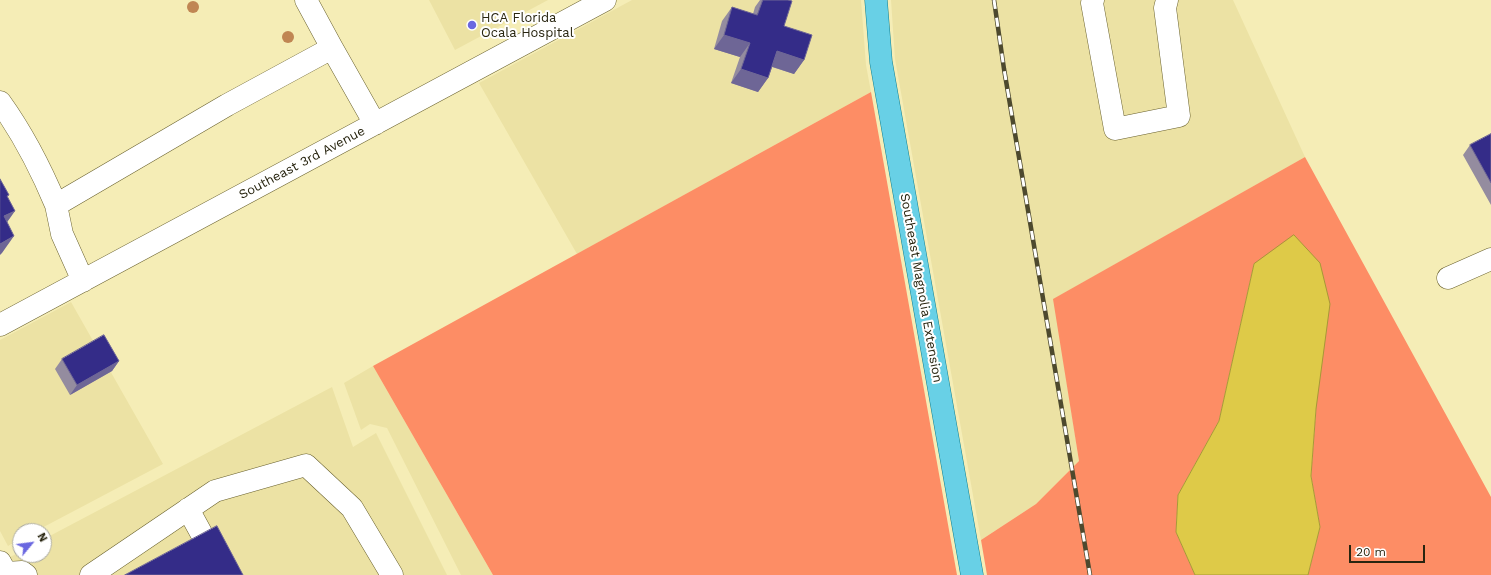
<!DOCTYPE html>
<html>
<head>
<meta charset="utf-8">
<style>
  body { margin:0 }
  #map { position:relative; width:1491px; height:575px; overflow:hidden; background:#f5edb6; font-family:"Work Sans",sans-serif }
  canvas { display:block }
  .north { position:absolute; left:12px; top:523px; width:40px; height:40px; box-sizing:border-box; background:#fff; border:1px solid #a9a89f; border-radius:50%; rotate:61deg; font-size:11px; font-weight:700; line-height:16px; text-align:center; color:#282510 }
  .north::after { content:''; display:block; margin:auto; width:14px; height:18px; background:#6a67e0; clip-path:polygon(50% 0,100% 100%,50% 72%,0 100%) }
  .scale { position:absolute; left:1349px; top:545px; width:76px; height:18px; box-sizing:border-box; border:2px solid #282510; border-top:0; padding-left:5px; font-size:12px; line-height:14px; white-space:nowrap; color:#282510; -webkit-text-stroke:3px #fff; paint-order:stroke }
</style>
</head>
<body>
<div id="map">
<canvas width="1491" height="575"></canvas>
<div class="north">N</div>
<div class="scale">20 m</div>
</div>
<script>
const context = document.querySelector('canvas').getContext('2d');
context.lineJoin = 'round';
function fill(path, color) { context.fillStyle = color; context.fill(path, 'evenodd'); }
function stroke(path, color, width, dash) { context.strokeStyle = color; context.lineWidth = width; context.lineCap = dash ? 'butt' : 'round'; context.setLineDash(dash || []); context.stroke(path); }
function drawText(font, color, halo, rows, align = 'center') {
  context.font = font + ' "Work Sans",sans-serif'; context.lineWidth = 4; context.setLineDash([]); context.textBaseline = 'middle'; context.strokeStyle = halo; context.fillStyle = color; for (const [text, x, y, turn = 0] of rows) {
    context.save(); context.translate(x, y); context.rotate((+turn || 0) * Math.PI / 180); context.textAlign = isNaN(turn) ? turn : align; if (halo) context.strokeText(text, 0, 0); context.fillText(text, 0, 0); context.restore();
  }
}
fill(new Path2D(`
  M429 0H548L455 50Z
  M632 0H861L866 65 871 92 577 254 479 83Z
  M891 0H1233L1305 157 1054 299 1079 461 1036 504 981 540 895 59Z
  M71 302 163 464 36 531H20V539L8 546 0 531V340Z
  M373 366 493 575H461L387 428 370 424 361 430 344 383Z
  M332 387 353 447 376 433 447 575H0V562L20 552V555H44V539Z`), '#ece2a4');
fill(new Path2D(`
  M871 92 957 575H493L373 366Z
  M1305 157 1491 497V575H1308L1320 527 1311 476 1316 409 1254 264 1219 421 1178 495 1176 532 1195 575H987L981 540 1036 504 1079 461 1053 299Z`), '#fd8d65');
const water = new Path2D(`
  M1294 235 1320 263 1330 304 1316 409 1311 476 1320 527 1308 575H1195L1176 532 1178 495 1219 421 1254 264Z`);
fill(water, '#deca48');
stroke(water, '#a79837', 1);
const minor = new Path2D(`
  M306 0 332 48
  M1093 0 1092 3 1115 129 1179 116 1165 8 1167 0
  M0 102C23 134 41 169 56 205
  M1448 278 1491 259
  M83 281 62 234 56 205 227 105 332 48 375 124
  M0 325 605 0
  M188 509 224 575
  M0 562 6 573 22 572 26 575
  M91 575 215 491 306 465 352 508 392 575`);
const major = new Path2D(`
  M876 0 881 62 972 575`);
stroke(minor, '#69612e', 23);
stroke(major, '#107f90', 23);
stroke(minor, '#fff', 22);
stroke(major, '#68d0e6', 22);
const rail = new Path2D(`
  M994 0 1004 69 1090 575`);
stroke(rail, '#4d492e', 4.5);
stroke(rail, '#fff', 3, [9]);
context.fillStyle = '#c08653';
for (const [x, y] of [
  [193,7],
  [288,37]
]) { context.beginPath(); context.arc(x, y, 6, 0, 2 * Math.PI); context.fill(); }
fill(new Path2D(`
  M760 0H788L784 26 804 60 794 74 772 67 768 78 758 92 731 83 740 57 714 49 722 21 732 7 753 14 755 7Z
  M1491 134V205L1463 155 1470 145Z
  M62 359 119 361 112 371 70 395 55 369Z`), '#948c9f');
fill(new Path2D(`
  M724 35 750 43 740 57 714 49Z
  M777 51 804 60 794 74 767 65Z
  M741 69 768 78 758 92 731 83Z
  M15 211 3 228 4 216Z
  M14 236 2 253 0 255V244Z
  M119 361 112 371 70 395 77 385Z`), '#6e6696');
const building = new Path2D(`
  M763 0H788L792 1 784 26 812 35 804 60 777 51 768 78 741 69 750 43 724 35 732 7 757 15Z
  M1491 134V183L1470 145Z
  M0 179 9 195 7 196 15 211 4 216 14 236 0 244Z
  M104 335 119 361 77 385 62 359Z
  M217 526 243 575H125Z`);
fill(building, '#342c88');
stroke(building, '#6e6696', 1);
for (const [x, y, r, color] of [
  [472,25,5,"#6a67e0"]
]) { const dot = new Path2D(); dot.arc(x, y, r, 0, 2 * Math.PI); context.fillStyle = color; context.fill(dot); stroke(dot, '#fff', 1.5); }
drawText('13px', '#282510', '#fff', [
  ["HCA Florida",481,18],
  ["Ocala Hospital",481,33]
], 'left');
drawText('13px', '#282510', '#fff', [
  ["Southeast 3rd Avenue",302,163,-28],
  ["Southeast Magnolia Extension",921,288,80]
]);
</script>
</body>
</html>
